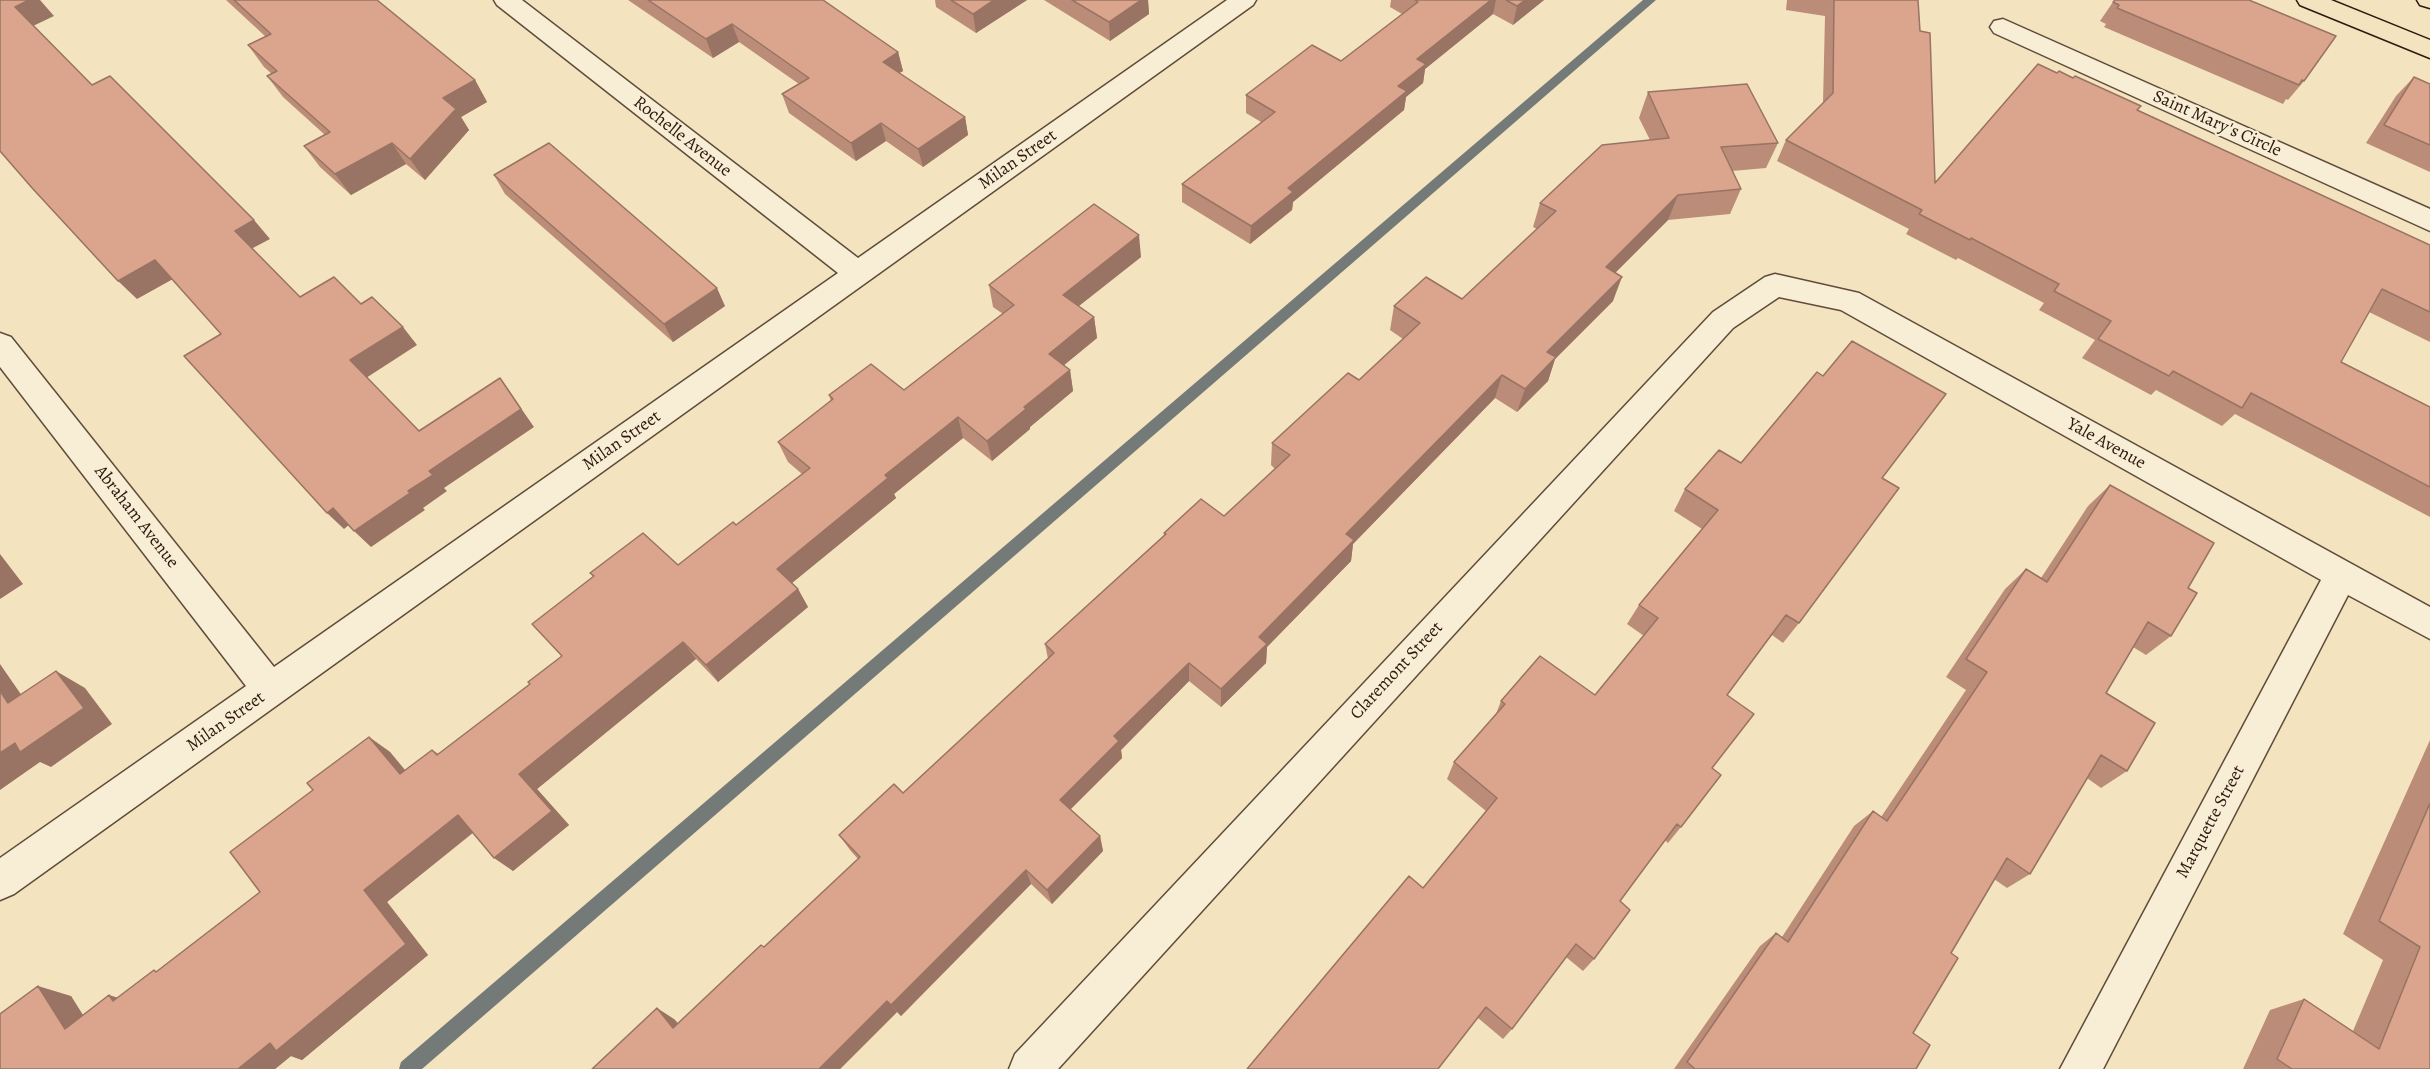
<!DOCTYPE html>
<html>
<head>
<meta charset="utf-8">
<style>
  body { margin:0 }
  canvas { display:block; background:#f4e3bf }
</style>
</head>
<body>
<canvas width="2430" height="1069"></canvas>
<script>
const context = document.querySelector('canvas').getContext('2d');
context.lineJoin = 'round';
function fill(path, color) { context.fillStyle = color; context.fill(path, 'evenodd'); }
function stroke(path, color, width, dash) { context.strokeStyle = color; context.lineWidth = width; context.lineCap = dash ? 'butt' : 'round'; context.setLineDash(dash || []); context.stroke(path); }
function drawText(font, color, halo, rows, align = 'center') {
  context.font = font + ' Alegreya,serif'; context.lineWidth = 4.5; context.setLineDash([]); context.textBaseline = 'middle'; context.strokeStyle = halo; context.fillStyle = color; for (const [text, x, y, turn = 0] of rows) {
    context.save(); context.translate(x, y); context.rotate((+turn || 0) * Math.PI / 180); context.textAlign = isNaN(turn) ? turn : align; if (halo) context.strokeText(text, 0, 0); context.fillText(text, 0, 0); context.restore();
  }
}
fill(new Path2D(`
  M1643 0H1656L422 1069H399L401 1062Z`), '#747a78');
const minor = new Path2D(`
  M494 0H522L858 258 1227 0H1256L1253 5 14 894 0 900V858L246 686 0 367V333L11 337 274 667 838 273 497 5Z
  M2003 19 2430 209V231L1994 33 1990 27 1994 21Z
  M1775 274 1859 293 2430 607V639L2348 595 2103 1069H2060L2321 580 1841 310 1779 297 1733 328 1058 1069H1009L1015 1054 1713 312 1765 277Z`);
const major = new Path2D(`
  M2297 0H2331L2430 40V58L2300 5Z
  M2417 0H2430V8L2420 5Z`);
stroke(minor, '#5f4c3b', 3);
stroke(major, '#2d190f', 3);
fill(minor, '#f8edd5');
fill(major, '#f4e3bf');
fill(new Path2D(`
  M226 0H377L475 80 487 102 461 117 469 130 425 180 406 164 351 195 320 167 304 146 325 135 283 97 267 76 272 74 264 67 248 45 266 37Z
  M628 0H823L898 52 903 71 899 73 965 117 968 135 923 167 886 141 856 161 789 113 782 94 799 84 739 42 713 58Z
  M935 0H1027L976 33 936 7Z
  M1044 0H1148L1149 14 1110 41Z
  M1391 0H1544L1513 25 1493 14 1425 69 1423 83 1406 97 1404 110 1293 202 1292 210 1250 244 1182 202V184L1261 122 1246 113V95L1341 61 1402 14 1390 7Z
  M1787 0H1918L1920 31 1935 183 2138 110 2430 245V342L2369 312 2341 362 2430 407V517L2235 414 2222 426 2156 390 2151 395 2082 358 2095 340 2039 310 2044 303 1958 258 1956 260 1906 234 1909 229 1777 161 1786 140 1823 103 1825 16 1786 10Z
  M2113 2 2304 81 2288 100 2286 99 2283 104 2104 27 2106 24 2100 21Z
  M2414 77 2430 84V172L2366 143 2396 96Z
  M1648 92 1778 143 1766 168 1732 171 1741 189 1730 214 1668 220 1615 273 1613 301 1555 359 1548 381 1517 412 1495 398 1353 544 1351 561 1267 647 1266 663 1221 707 1189 681 1121 750 1122 758 1070 809 1100 836 1103 851 1052 904 1031 884 901 1016 897 1012 840 1069H592L674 1019 678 1023 764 947 858 859 850 850 839 835 903 793 1048 659 1045 644 1164 535V533L1224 516 1275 469 1271 465 1272 443 1359 380 1403 339 1390 330 1394 306 1462 299 1537 229 1533 227 1540 203 1650 140 1639 118Z
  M494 175 725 306 673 342 505 194Z
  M1141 257 1079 306 1094 317 1097 338 1064 365 1070 370 1073 391 1030 427V429L992 461 963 438 894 494 896 498 792 583 798 589 808 607 718 682 696 659 537 789 569 825 513 871 473 833 387 902 428 955 302 1060 291 1056 275 1069H0L71 996 83 1015 109 995 117 998 158 971 260 892 313 790 369 737 390 752 405 771 432 750 439 754 530 684 562 656 593 577 590 573 678 565 736 525 802 474 788 462 778 442 831 401 829 395 904 390 1003 314 993 307 989 285Z
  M1741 463 1882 478 1799 623 1783 643 1772 635 1727 695 1712 768 1681 827 1668 843 1665 840 1620 901 1594 959 1583 971 1566 957 1512 1029 1503 1039 1478 1018 1423 888 1486 811 1447 779 1454 762 1496 714 1501 701 1595 695 1644 636 1627 624 1639 605 1702 529 1674 511 1685 489Z
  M2110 485 2188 588 2171 636 2146 655 2133 647 2106 693 2127 771 2101 788 2087 778 2030 874 2007 888 1994 879 1951 953 1913 1033 1916 1069H1674L1760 946 1776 933 1782 937 1854 826 1873 811 1881 817 1966 690 1946 677 2005 589 2026 569 2041 578 2088 506Z
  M2430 740V1069H2243L2270 1010 2304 999 2353 1031 2383 960 2343 934Z`), '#bb8d79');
fill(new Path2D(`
  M29 0H40L54 16 33 26 15 7Z
  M994 0H1027L976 33 973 14Z
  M1141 0H1148L1149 14 1110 41 1109 22Z
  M1491 0H1496L1493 14 1425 69 1423 83 1406 97 1404 110 1293 202 1292 210 1250 244 1251 226 1288 188 1398 86 1417 59Z
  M1525 0H1544L1513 25 1517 6Z
  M732 24 739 42 713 58 706 39Z
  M898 52 903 71 887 80 883 62Z
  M475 80 487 102 461 117 469 130 425 180 410 159 443 98Z
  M965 117 968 135 923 167 918 149Z
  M881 123 886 141 856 161 851 143Z
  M392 143 406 164 351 195 335 174Z
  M1678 195 1668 220 1597 291 1606 267Z
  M254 220 270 239 251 249 235 231Z
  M1139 235 1141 257 1066 316 1063 295Z
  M155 260 173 279 137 299 118 281Z
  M1622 277 1613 301 1555 359 1548 381 1517 412 1525 389 1547 352Z
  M717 288 725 306 673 342 664 324Z
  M1094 317 1097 338 1052 375 1049 354Z
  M403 327 417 345 366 378 350 360Z
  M1070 370 1073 391 1030 427V429L992 461 987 441 1024 407Z
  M1502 375 1495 398 1353 544 1351 561 1267 647 1266 663 1221 707V689L1259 637 1346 534Z
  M500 378 534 427 444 488 447 491 423 508 425 510 371 547 354 531 408 491 429 471Z
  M958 417 963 438 894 494 896 498 787 587 777 569 885 475Z
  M333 508 350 524 344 529 327 513Z
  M0 554 23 584 0 599Z
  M798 589 808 607 718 682 706 665Z
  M683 642 696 659 537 789 569 825 513 871 494 858 519 774Z
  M1189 663V681L1121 750 1122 758 1064 816 1060 800 1114 736Z
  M0 664 38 719 8 703 0 691Z
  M56 671 85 688 112 724 51 767 40 762 0 790V753Z
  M369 737 390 752 421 789 400 774Z
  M458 815 477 829 387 902 428 955 302 1060 291 1056 275 1069H238L364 890Z
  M1100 836 1103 851 1052 904 1047 890Z
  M1026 870 1031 884 901 1016 891 1005Z
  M38 986 71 996 97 1038 65 1029Z
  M109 995 140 1005 113 1001Z
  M887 1001 897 1012 840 1069H819Z
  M657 1008 674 1019 690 1038 673 1028Z`), '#997363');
const building = new Path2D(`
  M0 0H29L15 7 92 85 110 76 254 220 235 231 300 297 334 277 361 304 372 297 403 327 350 360 419 431 500 378 521 409 429 471 433 475 408 491 410 493 354 531 333 508 327 513 184 356 221 334 155 260 118 281 33 189 0 151Z
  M234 0H377L475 80 443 98 456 109 410 159 392 143 335 174 304 146 330 132 267 76 277 71 248 45 271 34Z
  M648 0H823L898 52 883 62 965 117 918 149 881 123 851 143 782 94 809 78 732 24 706 39Z
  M951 0H994L973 14Z
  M1072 0H1141L1109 22Z
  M1415 0H1491L1417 59 1426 64 1398 86 1407 91 1288 188 1293 192 1251 226 1182 184 1275 112 1246 95 1312 45 1341 61 1418 2Z
  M1506 0H1525L1517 6Z
  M1834 0H1918L1920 31 1930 33 1935 183 2038 64 2057 73 2059 71 2073 78 2075 76 2141 106 2137 110 2430 245V312L2382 289 2341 362 2430 407V487L2251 393 2242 408 2173 371 2169 376 2098 339 2111 321 2054 291 2059 284 1971 238 1970 240 1919 214 1922 210 1786 140 1833 93Z
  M2115 0H2249L2336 36 2304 81 2302 80 2299 85 2117 8 2119 5 2113 2Z
  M2414 77 2430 84V145L2384 125Z
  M1747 84 1778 143 1721 147 1741 189 1678 195 1606 267 1622 277 1547 352 1556 357 1525 389 1502 375 1346 534 1354 540 1259 637 1267 644 1221 689 1189 663 1114 736 1119 741 1060 800 1100 836 1047 890 1026 870 891 1005 887 1001 819 1069H592L657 1008 673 1028 761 945 764 947 860 857 839 835 894 784 903 793 1054 653 1045 644 1166 534 1164 533 1201 499 1224 516 1290 455 1272 443 1348 373 1359 380 1420 323 1394 306 1426 277 1462 299 1556 211 1540 203 1602 145 1669 138 1648 92Z
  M549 143 717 288 664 324 494 175Z
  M1094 204 1139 235 1063 295 1094 317 1049 354 1070 370 1024 407 1026 409 987 441 958 417 885 475 888 478 777 569 798 589 706 665 683 642 519 774 552 811 494 858 458 815 364 890 406 944 276 1051 270 1043 238 1069H0V1014L38 986 65 1029 109 995 113 1001 154 970 156 972 260 892 230 852 313 790 307 783 369 737 400 774 432 750 437 755 530 684 528 682 562 656 532 624 594 576 590 573 643 533 678 565 733 522 736 525 810 468 778 442 833 399 829 395 871 364 904 390 1014 305 989 285Z
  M1852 341 1946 394 1882 478 1899 488 1799 623 1786 615 1727 695 1754 714 1712 768 1721 775 1681 827 1677 824 1620 901 1630 910 1594 959 1576 944 1512 1029 1486 1007 1438 1069H1247L1409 876 1423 888 1497 798 1454 762 1505 704 1501 701 1540 656 1595 695 1658 618 1639 605 1718 510 1685 489 1719 450 1741 463 1817 372 1823 376Z
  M2110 485 2214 543 2188 588 2197 593 2171 636 2148 622 2106 693 2155 723 2127 771 2101 755 2030 874 2007 858 1951 953 1958 958 1913 1033 1930 1045 1916 1069H1695L1687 1062 1776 933 1788 942 1873 811 1887 821 1987 672 1966 659 2026 569 2047 582Z
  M56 671 84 708 20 752 15 743 0 753V691L8 703Z
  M2430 803V1069H2292L2277 1059 2304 999 2379 1049 2420 947 2379 921Z`);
fill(building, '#daa48d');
stroke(building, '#997363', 1.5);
drawText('18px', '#2d190f', '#f8edd5', [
  ["Saint Mary's Circle",2217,124,24],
  ["Rochelle Avenue",682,137,38],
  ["Milan Street",1018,160,-35],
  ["Milan Street",622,441,-35],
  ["Yale Avenue",2106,444,29],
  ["Abraham Avenue",136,517,52],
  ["Claremont Street",1397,671,-47],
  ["Milan Street",226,722,-35],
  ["Marquette Street",2211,822,-62]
]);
</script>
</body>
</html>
